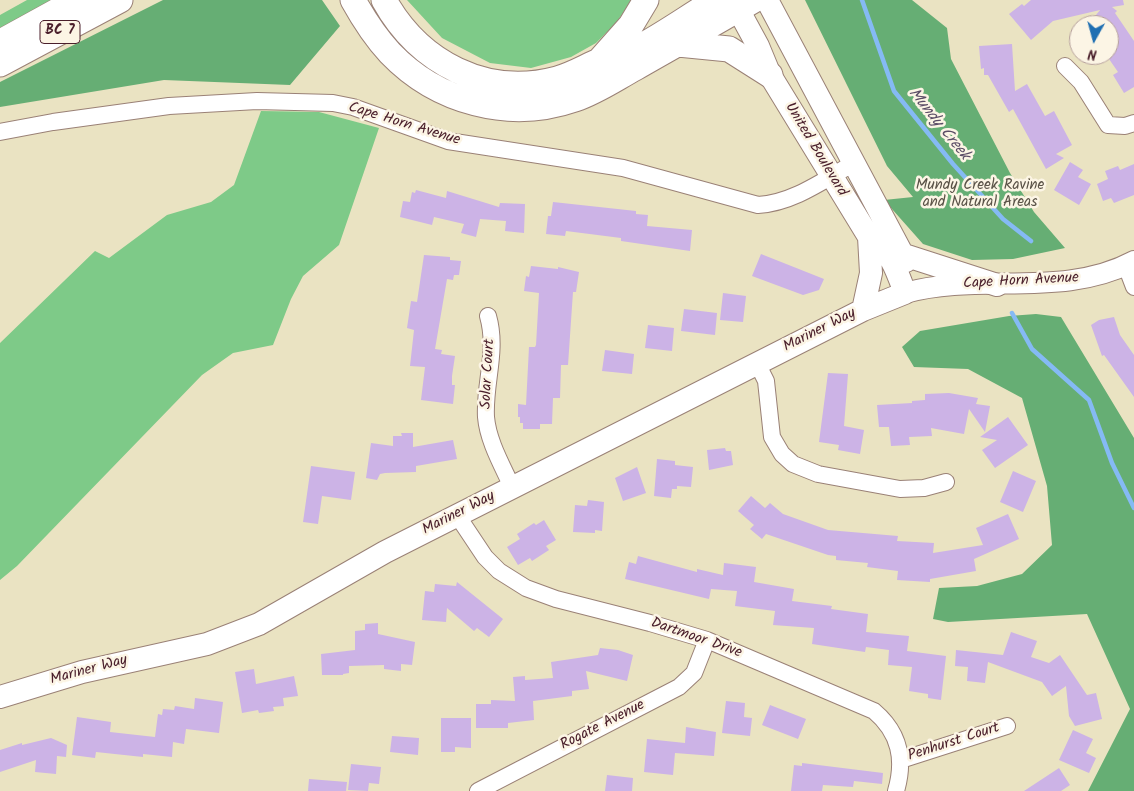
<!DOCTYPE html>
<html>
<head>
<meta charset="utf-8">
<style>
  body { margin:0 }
  #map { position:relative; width:1134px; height:791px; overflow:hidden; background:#eae3c2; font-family:Kalam,sans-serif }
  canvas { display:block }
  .north { position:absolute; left:1069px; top:15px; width:50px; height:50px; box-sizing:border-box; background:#fcf5e5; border:1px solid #b59f9b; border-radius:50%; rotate:187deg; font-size:14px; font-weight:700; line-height:20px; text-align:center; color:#4a1f2b }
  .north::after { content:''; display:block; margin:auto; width:18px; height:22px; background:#1f6fb2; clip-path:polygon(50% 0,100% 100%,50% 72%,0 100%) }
</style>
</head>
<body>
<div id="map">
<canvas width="1134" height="791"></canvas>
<div class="north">N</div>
</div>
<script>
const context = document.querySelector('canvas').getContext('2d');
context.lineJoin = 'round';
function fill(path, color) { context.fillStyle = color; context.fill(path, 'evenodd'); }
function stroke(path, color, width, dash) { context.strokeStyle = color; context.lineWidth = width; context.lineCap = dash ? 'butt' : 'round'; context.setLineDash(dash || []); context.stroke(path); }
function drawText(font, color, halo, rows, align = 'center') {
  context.font = font + ' Kalam,sans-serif'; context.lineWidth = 5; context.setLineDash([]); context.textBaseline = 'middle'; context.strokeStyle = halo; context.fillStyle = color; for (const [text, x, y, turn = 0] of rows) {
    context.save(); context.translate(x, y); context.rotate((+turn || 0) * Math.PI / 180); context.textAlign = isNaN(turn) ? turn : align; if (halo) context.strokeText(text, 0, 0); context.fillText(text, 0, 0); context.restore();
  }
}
fill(new Path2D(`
  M27 0H60L0 34V15Z
  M407 0H632L616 23 596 43 571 57 531 68 490 63 442 38Z
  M261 111 319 112 379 128 339 245 303 276 291 299 273 345 233 353 202 375 17 566 0 580V343L95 251 109 258 167 215 211 202 234 185Z`), '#7eca88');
fill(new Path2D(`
  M163 0H322L340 26 290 85 164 80 0 107V82Z
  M805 0H912L947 28 951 59 1010 173 1034 212 1065 248 1013 259 972 260 923 244 884 200 913 197 887 166Z
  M1036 314 1061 317 1134 438V791H1088L1130 709 1087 614 948 622 933 619 939 588 977 586 1022 574 1052 545 1047 486 1022 398 968 369 914 367 902 347 920 331 1009 316Z`), '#66ae74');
stroke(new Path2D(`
  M862 0 894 91 953 164 1003 219 1031 241
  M1012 313 1032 349 1089 400 1112 463 1134 508`), '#85baf4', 4.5);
fill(new Path2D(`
  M1031 0H1123L1124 5 1112 7 1117 11 1115 13 1134 41V87L1124 93 1113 75 1118 72 1109 59V25H1088L1100 10 1053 21 1031 40 1009 14 1022 4 1024 6Z
  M1012 44 1015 91 1027 84 1045 116 1054 111 1072 145 1056 154 1064 158 1046 169 1013 109 1009 112 988 75H984V68L981 69 979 46Z
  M1070 162 1083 170 1078 177 1091 184 1079 205 1054 190Z
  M1134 164V195L1114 203 1111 198 1103 201 1097 184 1108 179 1105 171 1118 166 1120 170Z
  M416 190 446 198 447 191 499 207 500 203 525 204 524 233 505 231 506 221 480 219 476 237 461 233 464 224 434 217 432 225 400 217 403 201 410 202 412 192 415 193Z
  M553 202 636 211V214L648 215 647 226 692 230 690 251 621 241V238L566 231 565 236 546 234 548 216H551Z
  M761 254 824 279 819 290 803 295 752 276Z
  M424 255 450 257V260L461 261 459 275H454L453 280 447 279 435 349 442 350 441 354 455 356 452 376V385H455L453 404 421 400 425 367 410 366 414 330 407 328 411 301 417 302Z
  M531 266 558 269V267L579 272 576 292H573L568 365H561L560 398H553L552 424H540V429H523V423H520V417H518V404L526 405 529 347H535L536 345 539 293 524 291 526 276 529 277Z
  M723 293 746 296 743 322 720 320Z
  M684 309 717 313 715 335 681 331Z
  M1114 317 1120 335 1134 355V397L1104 355 1102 356 1091 325 1099 320Z
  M648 325 674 328 672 351 645 348Z
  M605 350 634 354 632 374 602 371Z
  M828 373 848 374 844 426 864 430 860 454 838 450 839 445 819 442Z
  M949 393 978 398 976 404 990 406 985 432 969 409 964 434 931 428 932 436 909 437 910 445 891 446 889 427H879L877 405 912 403V401L925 400V394Z
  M1008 417 1028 445 995 468 982 450 997 440 980 437Z
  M401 433H413V447L453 440 457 459 416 466V472L385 473 380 474 377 480 366 478 371 443 393 446V436H402Z
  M725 448 726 451H731L733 465 709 470 707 450Z
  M657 459 675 461V465L693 467 691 487 677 486V489H672L671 498 654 496Z
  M311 466 355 472 351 500 322 496 318 524 303 522Z
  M637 467 646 493 623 501 615 478Z
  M1013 471 1036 481 1023 512 1000 502Z
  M751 496 765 508 770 503 783 514 828 530 898 536 897 541 934 543 933 553 983 545 976 528 1008 514 1019 539 974 559 976 571 930 579V582L897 580 898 571 867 567 868 563 836 560V556L828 555 766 534 762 539 750 529 754 525 738 511Z
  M588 500 604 502 602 531 595 530V533L573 532 575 505 587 506Z
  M544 520 556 540 546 546 549 550 532 561 530 558 518 565 507 547 520 539 517 534 534 523 536 525Z
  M638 556 697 572V569L723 575 724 563 756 567 754 582 794 589 792 601 832 606 831 609 868 614 866 632 909 636 907 651 946 656 941 700 928 698V694L909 691 912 667 888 665 889 650 866 647 865 652 812 644 814 628 773 625 775 611 735 606 737 591 711 589 709 599 625 579 629 562 636 564Z
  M457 582 503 619 489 637 477 628 474 631 447 608 446 622 422 620 425 591 434 592 435 584 456 586Z
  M378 623V634L415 642 412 665 401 664V671L384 669V665L349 666V673L343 674V675H322L321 654 355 650V631L365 630V624Z
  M1011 632 1037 641 1031 657 1049 663 1060 655 1087 695 1096 693 1102 719 1075 726 1069 716 1066 686 1052 696 1042 682 988 662 985 683 967 681 968 667 955 666 956 650 1003 655Z
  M600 648 618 650 633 655 627 681 586 671 589 689 572 691V696L533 701 534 720 508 723V728H476V704H491V700L515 701 513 677 525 676V680L553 678 551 662 598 655Z
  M254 669 256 684 294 676 298 696 283 698 284 706 273 707 274 711 259 713 258 710 242 713 235 672Z
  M195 698 223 702 219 733 186 729 184 744 173 742 172 757 143 754V757L96 752 95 758 72 755 77 717 111 722 110 732 155 737 158 714 162 715 163 709 174 710 175 706 194 709Z
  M726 701 745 703 744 717 752 718 750 736 722 733Z
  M770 705 806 719 798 739 762 725Z
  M441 718H471V748L455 747V752H441Z
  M686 727 716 732 714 756 675 753 673 775 644 772 647 739 685 743Z
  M1073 730 1093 739 1086 753 1096 758 1089 773 1059 760Z
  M392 736 419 738 418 755 390 752Z
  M51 738 67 745 66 757 57 756 56 774 35 772 36 760 0 772V750L22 743V745Z
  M802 763 883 773 882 784 854 781 853 787 823 785 822 791H791L794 765 802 766Z
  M351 764 381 767 379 784 369 783 368 791 348 790Z
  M1059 768 1070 785 1061 791H1024Z
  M607 775 633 778 632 791H605Z
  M309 779 347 782 346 791H308Z`), '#ccb3e6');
const minor = new Path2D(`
  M1065 66 1081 82 1108 125 1125 126 1134 123
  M0 132 53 122 169 106 257 101 333 103 353 107 448 141 623 168 758 205C793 203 824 180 854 163
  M1126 266 1134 287
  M488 316C498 351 484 383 486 417 488 441 502 465 512 487
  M757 363 766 381 772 437 782 454 793 464 818 474 900 489 924 488 946 482
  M457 515 485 557 499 571 526 588 556 599 650 623 707 640 874 711C900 733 905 760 896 791
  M901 760 1007 726
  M478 791 679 687 694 673 707 640`);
const tertiary = new Path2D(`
  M905 293C980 272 1063 299 1134 261`);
const secondary = new Path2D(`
  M767 0 906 261
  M904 255 997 285
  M863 310 871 273 869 237
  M0 697 82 672 207 644 259 624 385 552 863 310 905 293C898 274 889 246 869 237L770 75 758 46 733 0`);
const primary = new Path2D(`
  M353 0C363 18 375 37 390 53 437 102 509 122 575 99 596 92 615 79 635 68 675 45 715 23 754 0
  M384 0C419 63 486 98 557 79 572 75 585 67 599 61 607 59 617 59 625 55 656 40 686 18 716 0
  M678 44 729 49 770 75
  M599 61 631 25 646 0
  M0 64 120 0`);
const motorway = new Path2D(`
  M0 44 80 0`);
stroke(minor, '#9a8176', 18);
stroke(tertiary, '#9a8176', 22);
stroke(secondary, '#9a8176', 24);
stroke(primary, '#9a8176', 27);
stroke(motorway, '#9a8176', 29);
stroke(minor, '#fff', 16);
stroke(tertiary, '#fff', 20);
stroke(secondary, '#fff', 22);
stroke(primary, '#fff', 25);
stroke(motorway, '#fff', 28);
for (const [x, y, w] of [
  [60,32,40]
]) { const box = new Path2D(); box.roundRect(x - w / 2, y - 11.5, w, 23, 4); context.fillStyle = '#fcf5e5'; context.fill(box); stroke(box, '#4a1f2b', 1); }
drawText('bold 14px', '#4a1f2b', null, [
  ["BC 7",60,32]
]);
drawText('15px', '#4a1f2b', '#fcf5e5', [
  ["Cape Horn Avenue",404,125,17],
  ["United Boulevard",815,150,59],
  ["Cape Horn Avenue",1021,282,-3],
  ["Mariner Way",820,331,-27],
  ["Solar Court",489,374,-87],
  ["Mariner Way",459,514,-27],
  ["Dartmoor Drive",696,639,19],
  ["Mariner Way",89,671,-15],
  ["Rogate Avenue",603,726,-27],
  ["Penhurst Court",954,743,-18]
]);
drawText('15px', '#5a5247', '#fcf5e5', [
  ["Mundy Creek Ravine",980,186],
  ["and Natural Areas",980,203]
]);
drawText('italic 16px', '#5c4e67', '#fcf5e5', [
  ["Mundy Creek",938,125,51]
]);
</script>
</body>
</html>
